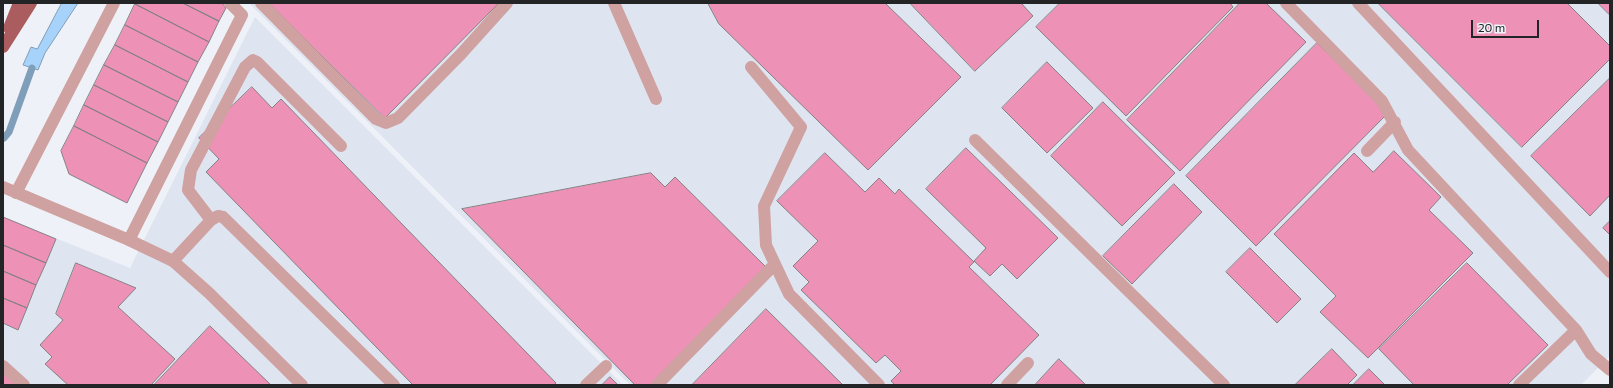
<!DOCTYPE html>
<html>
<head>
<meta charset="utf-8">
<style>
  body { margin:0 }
  #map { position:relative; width:1613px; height:388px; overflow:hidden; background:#eef1f7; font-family:Commissioner,sans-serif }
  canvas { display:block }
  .frame { position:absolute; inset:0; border:4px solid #232426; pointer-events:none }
  .scale { position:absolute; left:1471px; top:20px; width:68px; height:18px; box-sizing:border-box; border:2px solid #232426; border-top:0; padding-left:5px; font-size:12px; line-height:14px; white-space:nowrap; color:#232426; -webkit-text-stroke:3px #eef1f7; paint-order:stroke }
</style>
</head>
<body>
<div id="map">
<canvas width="1613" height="388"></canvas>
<div class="frame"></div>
<div class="scale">20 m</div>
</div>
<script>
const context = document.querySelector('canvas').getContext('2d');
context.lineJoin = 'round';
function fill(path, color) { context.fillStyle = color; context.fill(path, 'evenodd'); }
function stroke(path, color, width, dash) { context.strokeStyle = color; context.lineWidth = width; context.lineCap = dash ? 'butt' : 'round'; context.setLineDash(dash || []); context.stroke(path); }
fill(new Path2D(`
  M249 3H1610V356L1581 385H630Z
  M255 17 623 385H3V217L130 268Z`), '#dee5f1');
const water = new Path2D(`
  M62 3H78L45 53 38 70 23 65 31 47 37 49Z`);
fill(water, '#a7d2fa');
stroke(water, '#7f9eba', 1);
stroke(new Path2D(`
  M4 138 9 132 32 68`), '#7f9eba', 7);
const building = new Path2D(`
  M136 3H183L219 21 209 42 135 4Z
  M183 3H222L226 8 219 21Z
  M269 3H499L385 118Z
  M708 3H885L961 77 868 170 719 24Z
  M910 3H1021L1033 16 975 71Z
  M1060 3H1230L1233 7 1126 116 1036 27Z
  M1240 3H1266L1306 42 1180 171 1127 120Z
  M1378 3H1567L1610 46V59L1522 147Z
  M1598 3H1610V15Z
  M135 4 209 42 198 62 125 25Z
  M125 25 198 62 188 82 115 45Z
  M1317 43 1388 113 1256 246 1186 176Z
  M115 45 188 82 178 102 104 65Z
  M1047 62 1093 108 1047 153 1002 108Z
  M104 65 178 102 168 122 94 85Z
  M1610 78V195L1590 216 1531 156Z
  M94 85 168 122 158 142 84 105Z
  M252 87 272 108 281 99 556 383 554 385H413L206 172 219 159 199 138Z
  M1103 102 1175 173 1122 226 1051 156Z
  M84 105 158 142 147 163 74 126Z
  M74 126 147 163 127 203 69 174 61 151Z
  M966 148 1058 238 1017 279 1002 264 990 276 974 261 986 248 926 189Z
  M1394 151 1441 197 1429 210 1473 253 1368 358 1320 312 1336 296 1274 234 1354 153 1373 172Z
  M825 153 865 192 879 178 895 194 899 189 974 262 969 267 1039 335 990 385H895L891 381 901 371 885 355 876 363 801 290 809 282 793 266 818 241 777 201Z
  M651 173 665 187 675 177 770 271 657 385H635L462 209Z
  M1174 184 1202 212 1132 284 1103 256Z
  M3 217 56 239 46 263 3 245Z
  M1610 221V235L1603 228Z
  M3 245 46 263 36 285 3 271Z
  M1250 248 1301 299 1277 323 1226 272Z
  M76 263 136 288 118 307 175 359 151 385H68L45 364 52 357 40 345 63 320 56 314Z
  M1467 263 1548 345 1507 385H1414L1379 349Z
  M3 271 36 285 27 308 3 298Z
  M3 298 27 308 18 330 3 323Z
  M766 309 843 385H692Z
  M210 326 271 385H154Z
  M1332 349 1357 375 1347 385H1295Z
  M1059 359 1086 385H1035Z
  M1369 369 1385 385H1353Z
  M3 372 17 385H3Z
  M610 377 618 385H602Z`);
fill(building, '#ed91b7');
stroke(building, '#878183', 1);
stroke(new Path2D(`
  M261 3 376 119 386 123 398 118 461 54 507 3
  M614 3 656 99
  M1286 3 1382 101 1408 150 1576 330 1591 354 1610 370
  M1358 3 1610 272
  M751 67 801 127 764 206 766 245 789 294 879 385
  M975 140 1224 385
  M1367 151 1395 122
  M16 193 114 3
  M211 220 188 190 191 170 245 67 253 60 257 62 341 146
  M129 240 242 15 230 3
  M173 261 211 220 218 216 223 217 394 385
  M3 366 24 385
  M586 385 606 366
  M657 385 775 264
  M1007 385 1028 363
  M1519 385 1576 330`), '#cfa1a0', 12);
stroke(new Path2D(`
  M3 187 129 240 173 261 209 293 302 385`), '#cfa1a0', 12);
stroke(new Path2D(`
  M9 28 19 3
  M3 47 31 3`), '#ab5c5e', 12);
</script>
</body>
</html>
